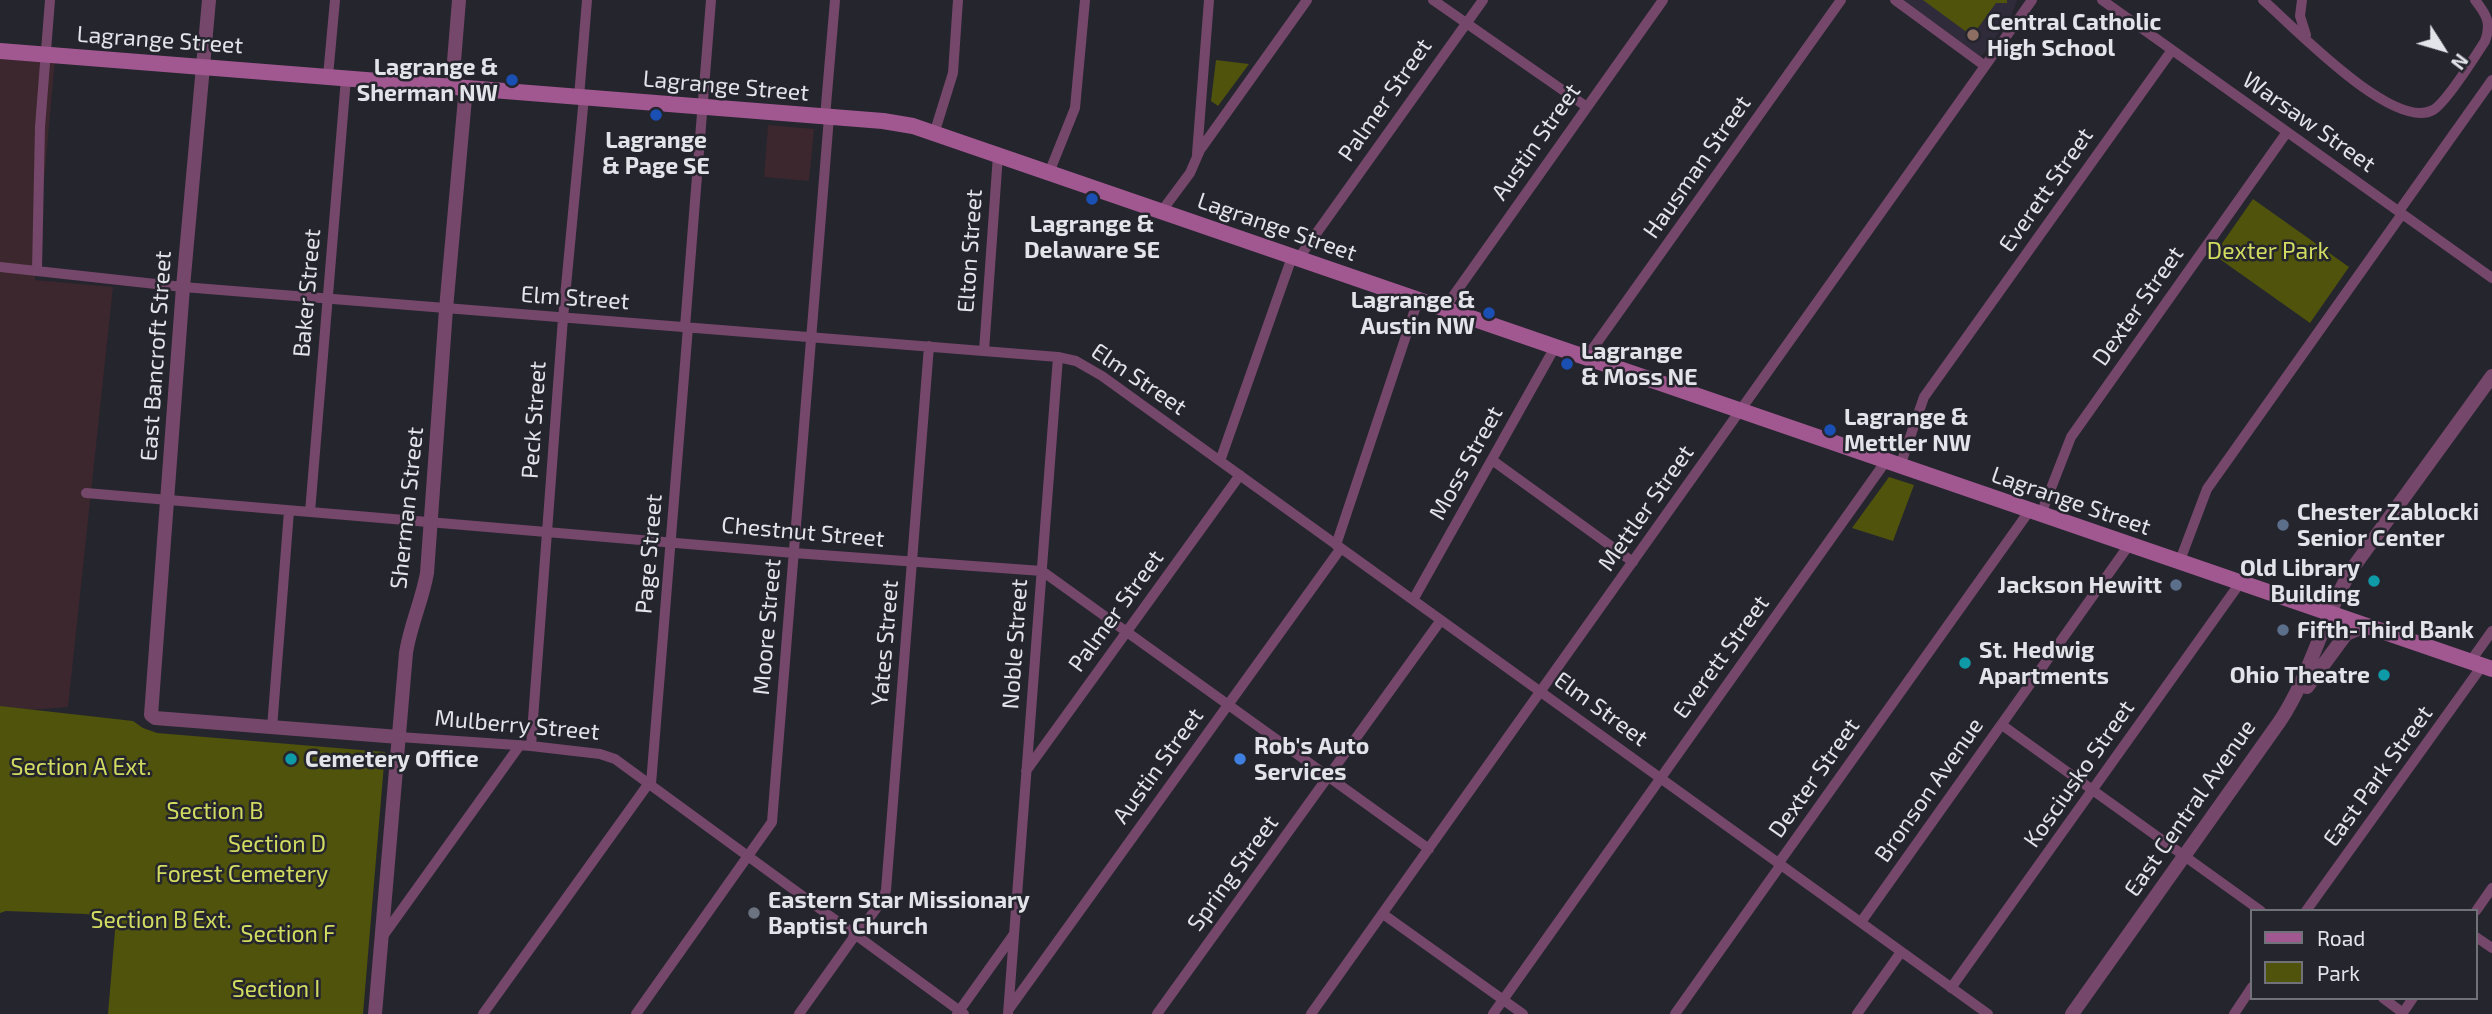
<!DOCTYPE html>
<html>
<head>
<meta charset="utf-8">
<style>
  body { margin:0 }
  #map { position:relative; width:2492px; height:1014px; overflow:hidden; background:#25252e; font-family:"Exo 2",sans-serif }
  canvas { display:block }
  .legend { position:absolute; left:2250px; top:909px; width:228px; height:91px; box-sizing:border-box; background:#25252e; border:2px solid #717179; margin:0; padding:9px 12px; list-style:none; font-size:21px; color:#e3e4ea }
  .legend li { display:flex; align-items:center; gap:14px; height:35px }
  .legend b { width:35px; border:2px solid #717179 }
  .north { position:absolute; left:2408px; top:14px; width:70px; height:70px; -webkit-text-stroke:5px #25252e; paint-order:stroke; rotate:127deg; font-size:19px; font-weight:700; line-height:28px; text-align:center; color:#e3e4ea }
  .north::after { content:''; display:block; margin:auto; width:24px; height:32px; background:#e3e4ea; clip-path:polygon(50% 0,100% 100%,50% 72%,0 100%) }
</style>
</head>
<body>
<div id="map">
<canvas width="2492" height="1014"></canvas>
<ul class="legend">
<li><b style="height:9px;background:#a15890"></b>Road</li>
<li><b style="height:19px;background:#4f530c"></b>Park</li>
</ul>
<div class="north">N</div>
</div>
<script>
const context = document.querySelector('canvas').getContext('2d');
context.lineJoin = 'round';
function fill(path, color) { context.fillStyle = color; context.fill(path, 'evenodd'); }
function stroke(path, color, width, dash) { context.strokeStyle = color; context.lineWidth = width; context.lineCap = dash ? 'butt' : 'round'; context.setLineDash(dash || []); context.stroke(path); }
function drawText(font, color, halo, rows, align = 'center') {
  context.font = font + ' "Exo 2",sans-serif'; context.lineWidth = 5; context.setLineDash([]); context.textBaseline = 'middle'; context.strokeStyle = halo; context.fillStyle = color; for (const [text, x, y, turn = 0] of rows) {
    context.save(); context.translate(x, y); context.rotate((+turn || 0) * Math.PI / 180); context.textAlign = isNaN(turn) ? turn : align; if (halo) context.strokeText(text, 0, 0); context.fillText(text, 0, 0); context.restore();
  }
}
fill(new Path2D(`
  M0 44 56 49 35 280 113 287 68 707 0 712Z
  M768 125 814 129 809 181 764 177Z`), '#3b272d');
fill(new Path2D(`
  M1901 0H2017L2011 16 1981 57Z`), '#2f2b3b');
fill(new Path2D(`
  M1923 0H2007V3H1996L1972 36Z
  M1216 60 1249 64 1218 106 1211 101Z
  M2253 199 2349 267 2310 323 2214 255Z
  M1889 477 1914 485 1893 541 1852 528Z
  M0 706 133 721 143 728 157 733 385 752 363 1014H108L116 919 86 914 6 911 0 913Z`), '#4f530c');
stroke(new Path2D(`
  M1433 0 1587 107
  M1895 0 1985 66
  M2102 0 2492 278
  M2263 0C2292 25 2393 132 2433 110 2446 103 2476 55 2485 41 2492 23 2486 14 2475 0
  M2302 0 2300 16 2306 35
  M328 76 335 0
  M579 97 587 0
  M825 117 835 0
  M934 134 953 73 958 0
  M1197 154 1209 0
  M1049 173 1075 108 1085 0
  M2399 211 2492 80
  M1161 212 1190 173 1200 150 1307 0
  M1298 259 1483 0
  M0 267 183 287 1058 357 1076 361 1102 376 1988 1014
  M37 270 40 127 50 0
  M1444 309 1663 0
  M685 327 711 0
  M984 351 998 155
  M1586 358 1841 0
  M1492 460 1633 562
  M1220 461 1292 257
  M1900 466 1924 397 2172 50
  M86 493 794 553 1042 571 1429 849
  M310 512 346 78
  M2041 514 2071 437 2287 132
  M1336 545 1418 300
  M2179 563 2207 489 2402 214
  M1413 600 1555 347
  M2470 662 2492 631
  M2002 725 2261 911
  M272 728 289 511
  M399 737 531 746 600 754 615 759 964 1014
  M531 746 563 318 584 97
  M1026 771 1240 475
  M651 784 688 327
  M1778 864 2030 510
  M2306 911 2482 666
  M2476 911 2492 888
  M1383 914 1523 1014
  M1861 922 2129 545
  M857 935 883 899 886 890 929 346
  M383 936 520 745
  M2476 937 2492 948
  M1951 988 2240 583
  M2383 998 2403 1013
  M1009 1009 1341 548
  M483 1014 649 783
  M636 1014 772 822 829 117
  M799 1014 856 934
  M957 1014 1014 934
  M1008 1014 1058 357
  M1157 1014 1441 620
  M1311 1014 2032 0
  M1493 1014 1886 461
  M1675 1014 1780 866
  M1857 1014 1901 952
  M2234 1014 2252 987
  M2402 1014 2413 998`), '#75476a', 10);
stroke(new Path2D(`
  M209 0 183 287 151 715 155 718 399 737
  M452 86 459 0
  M2307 687 2346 634 2365 626
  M375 1014 406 653C410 626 422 601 427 573L446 309 466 87
  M2072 1014 2280 721C2311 674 2323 617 2352 569L2492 376`), '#75476a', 14);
stroke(new Path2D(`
  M0 51 883 121 913 126 2492 669`), '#a15890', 16);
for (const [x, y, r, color] of [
  [1973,35,7,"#8d6e63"],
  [512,80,7,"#1a4fb4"],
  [656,115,7,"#1a4fb4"],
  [1092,199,7,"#1a4fb4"],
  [1489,313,7,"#1a4fb4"],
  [1567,364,7,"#1a4fb4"],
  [1830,430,7,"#1a4fb4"],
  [2283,525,7,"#5c6f8a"],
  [2374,581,7,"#0f9aa8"],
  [2176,585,7,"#5c6f8a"],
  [2283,630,7,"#5c6f8a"],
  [1965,663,7,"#0f9aa8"],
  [2384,675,7,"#0f9aa8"],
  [291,759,7,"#0f9aa8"],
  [1240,759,7,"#3f7fe0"],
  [754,913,7,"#6b7280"]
]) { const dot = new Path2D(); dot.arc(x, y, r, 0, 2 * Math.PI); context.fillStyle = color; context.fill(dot); stroke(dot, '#25252e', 2.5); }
drawText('bold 23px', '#e3e4ea', '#25252e', [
  ["Central Catholic",1987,22],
  ["High School",1987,48],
  ["Lagrange &",498,67,"right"],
  ["Sherman NW",498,93,"right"],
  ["Lagrange",656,140,"center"],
  ["& Page SE",656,166,"center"],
  ["Lagrange &",1092,224,"center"],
  ["Delaware SE",1092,250,"center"],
  ["Lagrange &",1475,300,"right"],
  ["Austin NW",1475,326,"right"],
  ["Lagrange",1581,351],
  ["& Moss NE",1581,377],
  ["Lagrange &",1844,417],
  ["Mettler NW",1844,443],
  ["Chester Zablocki",2297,512],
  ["Senior Center",2297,538],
  ["Old Library",2360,568,"right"],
  ["Building",2360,594,"right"],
  ["Jackson Hewitt",2162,585,"right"],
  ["Fifth-Third Bank",2297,630],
  ["St. Hedwig",1979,650],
  ["Apartments",1979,676],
  ["Ohio Theatre",2370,675,"right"],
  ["Rob's Auto",1254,746],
  ["Services",1254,772],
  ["Cemetery Office",305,759],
  ["Eastern Star Missionary",768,900],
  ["Baptist Church",768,926]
], 'left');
drawText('23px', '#e3e4ea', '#25252e', [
  ["Lagrange Street",160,40,4],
  ["Lagrange Street",726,86,5],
  ["Palmer Street",1385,100,-55],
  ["Warsaw Street",2309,122,35],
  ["Austin Street",1536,142,-55],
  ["Hausman Street",1697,167,-55],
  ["Everett Street",2046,190,-55],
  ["Lagrange Street",1277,227,19],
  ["Elton Street",970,251,-86],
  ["Baker Street",307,293,-85],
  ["Elm Street",575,298,4],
  ["Dexter Street",2138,306,-55],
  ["East Bancroft Street",156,356,-86],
  ["Elm Street",1139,379,34],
  ["Peck Street",534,420,-86],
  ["Moss Street",1466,463,-61],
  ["Lagrange Street",2071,501,19],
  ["Sherman Street",407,508,-84],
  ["Mettler Street",1646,508,-55],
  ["Chestnut Street",803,532,5],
  ["Page Street",649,554,-85],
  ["Palmer Street",1116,611,-54],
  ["Moore Street",767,627,-85],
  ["Yates Street",885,643,-85],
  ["Noble Street",1015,644,-86],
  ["Everett Street",1721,657,-54],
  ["Elm Street",1601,709,36],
  ["Mulberry Street",517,725,5],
  ["Austin Street",1158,766,-54],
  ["Kosciusko Street",2079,774,-55],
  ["East Park Street",2378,776,-54],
  ["Dexter Street",1814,778,-55],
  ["Bronson Avenue",1929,790,-55],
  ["East Central Avenue",2190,808,-55],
  ["Spring Street",1233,873,-54]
]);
drawText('23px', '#d2dc60', '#25252e', [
  ["Dexter Park",2268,251],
  ["Section A Ext.",81,767],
  ["Section B",215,811],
  ["Section D",277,844],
  ["Forest Cemetery",242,874],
  ["Section B Ext.",161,920],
  ["Section F",288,934],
  ["Section I",276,989]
]);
</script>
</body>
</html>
